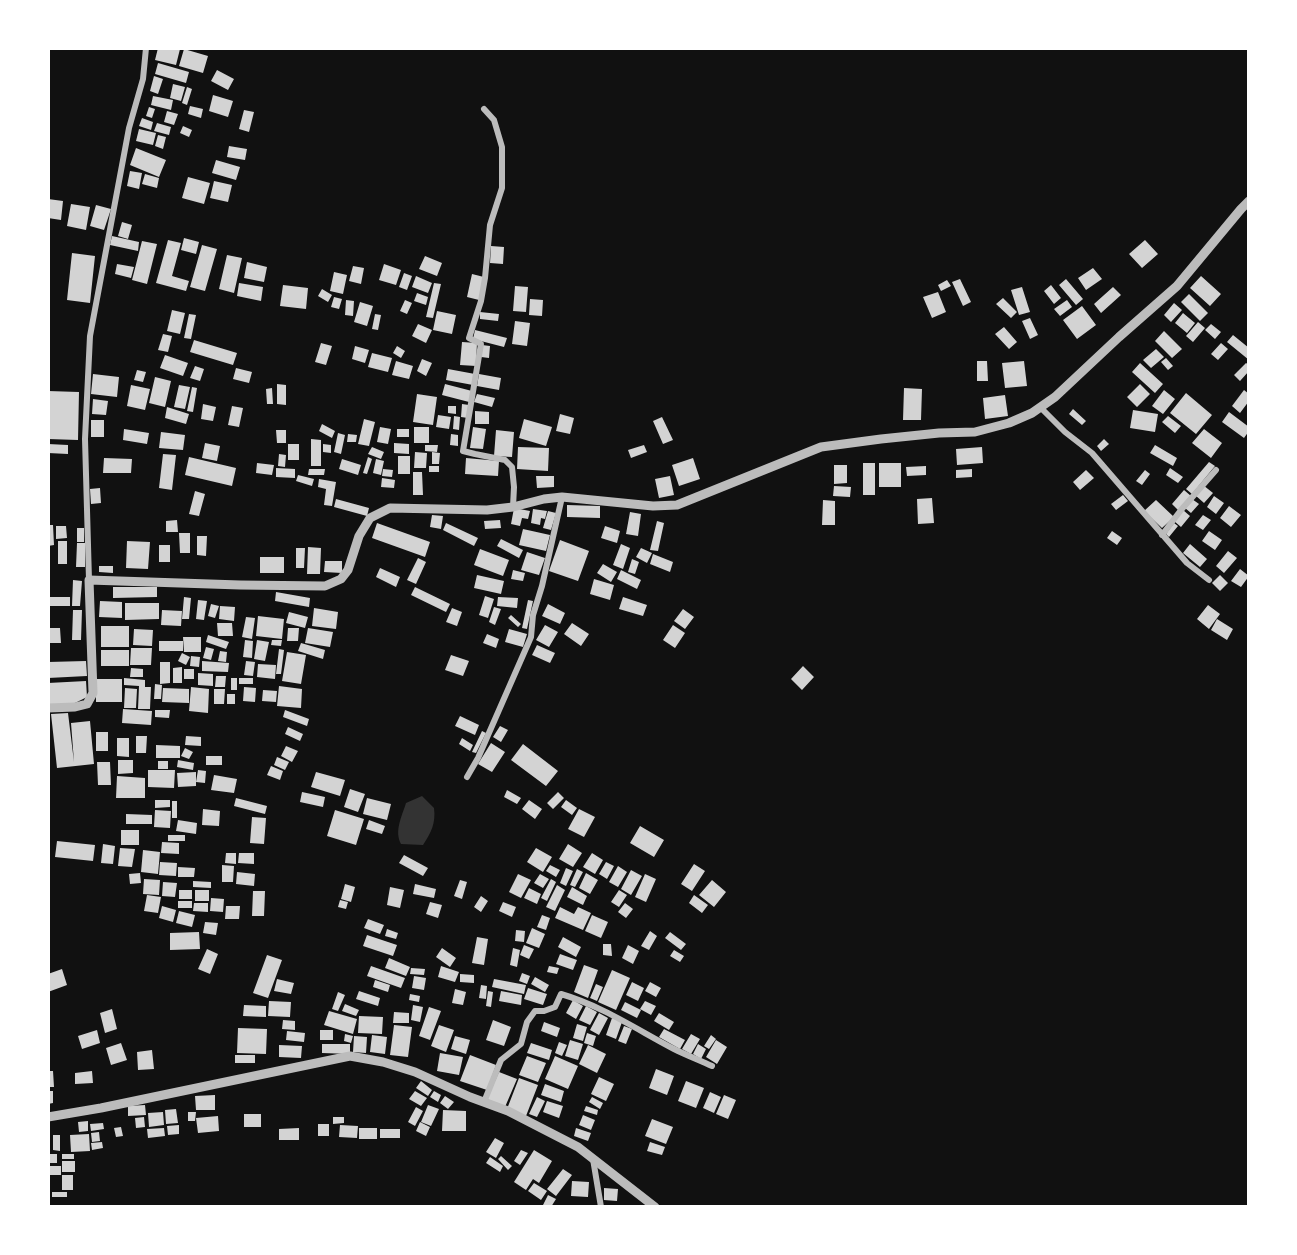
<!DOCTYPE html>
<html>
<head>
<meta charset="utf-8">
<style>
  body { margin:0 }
  #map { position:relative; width:1297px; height:1255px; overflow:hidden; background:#111; font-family:"Asap Condensed",sans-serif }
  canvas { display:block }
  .frame { position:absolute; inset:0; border:50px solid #fff; pointer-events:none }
</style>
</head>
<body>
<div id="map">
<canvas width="1297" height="1255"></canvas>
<div class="frame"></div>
</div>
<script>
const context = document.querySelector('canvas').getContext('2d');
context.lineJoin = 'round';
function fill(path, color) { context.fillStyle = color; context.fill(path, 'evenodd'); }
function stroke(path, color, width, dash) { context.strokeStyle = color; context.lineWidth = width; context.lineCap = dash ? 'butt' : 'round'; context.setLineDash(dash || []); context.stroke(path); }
fill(new Path2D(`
  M422 796 434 808C436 823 431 833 423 845L401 844C394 831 402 816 406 803Z`), '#333');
fill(new Path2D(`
  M158 48 180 49 176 65 155 60Z
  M184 49 208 56 203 73 179 66Z
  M158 63 189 72 186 83 155 74Z
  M217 70 234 79 228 90 211 81Z
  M154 76 163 79 158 94 150 91Z
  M173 84 185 87 181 101 170 98Z
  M187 87 192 89 187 105 182 103Z
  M213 95 233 101 228 117 209 111Z
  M153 96 173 100 171 110 151 105Z
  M190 106 203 109 201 118 188 114Z
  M149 107 155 109 152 118 146 116Z
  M244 110 254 112 249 132 239 129Z
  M167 111 178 114 174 125 164 122Z
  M142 118 153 122 151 130 139 126Z
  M157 123 171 127 169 135 154 131Z
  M183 126 192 130 189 137 180 133Z
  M139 129 156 133 153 145 136 141Z
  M158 135 166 137 163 149 155 146Z
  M229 146 247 149 245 160 227 157Z
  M136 148 166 160 159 177 130 165Z
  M216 160 240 167 236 180 212 173Z
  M130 171 142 173 139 189 127 186Z
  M145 174 159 178 157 188 142 184Z
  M188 177 210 183 204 204 182 198Z
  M214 181 232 185 228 202 210 198Z
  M48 199 63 201 61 220 48 218Z
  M71 204 90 207 86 230 67 226Z
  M96 205 111 209 104 230 90 226Z
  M122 222 132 225 128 239 118 236Z
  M112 236 139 242 138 251 110 245Z
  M184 238 199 242 196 254 181 250Z
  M168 240 181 243 172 276 189 281 186 291 156 283Z
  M1145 240 1158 254 1142 268 1129 254Z
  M142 241 157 244 147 284 132 280Z
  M202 245 217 249 205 291 190 287Z
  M491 246 504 247 503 264 490 263Z
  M72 253 95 256 90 303 67 300Z
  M227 255 242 258 234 293 219 289Z
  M425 256 442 263 437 276 419 269Z
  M247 262 267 267 264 282 244 278Z
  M117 264 134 267 131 278 115 274Z
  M384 264 401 270 396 285 379 280Z
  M353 266 364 268 361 284 349 281Z
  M1093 268 1102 279 1086 290 1078 278Z
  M334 272 347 275 343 294 330 291Z
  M404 273 412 276 407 290 399 287Z
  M472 274 484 277 479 300 467 297Z
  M416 276 432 283 428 293 412 287Z
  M1201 276 1221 294 1210 306 1190 288Z
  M960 279 971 302 963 306 952 282Z
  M1066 279 1083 299 1076 305 1059 285Z
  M947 280 951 286 941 291 938 285Z
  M239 283 263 287 261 301 237 296Z
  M434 283 441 284 433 318 426 317Z
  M283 285 308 288 306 309 280 306Z
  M1051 285 1061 298 1054 304 1044 291Z
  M515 286 528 287 526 312 513 311Z
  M1022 287 1030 312 1019 315 1011 290Z
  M1113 287 1121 295 1101 313 1094 304Z
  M322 289 332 295 328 302 318 296Z
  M938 292 946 312 932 318 923 297Z
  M417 293 428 297 426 305 414 301Z
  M1189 294 1208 313 1200 321 1181 302Z
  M334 297 342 299 339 309 331 307Z
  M1003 298 1017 312 1011 318 996 304Z
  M530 299 543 300 542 316 529 315Z
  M346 300 354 301 353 316 345 315Z
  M405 300 412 303 407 314 400 311Z
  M1067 300 1072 307 1060 316 1054 309Z
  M360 302 373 306 367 326 354 322Z
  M1174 303 1182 310 1171 322 1164 315Z
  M1082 306 1096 325 1077 339 1063 320Z
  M172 310 185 313 180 334 167 331Z
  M437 311 456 315 452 334 433 330Z
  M480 312 499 314 498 321 480 319Z
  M1183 313 1195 323 1187 333 1175 323Z
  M189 314 196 315 191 339 184 338Z
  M375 314 381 315 378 330 372 329Z
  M1030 318 1038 335 1030 339 1022 321Z
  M515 321 530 323 527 346 512 344Z
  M1198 322 1205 328 1193 342 1186 336Z
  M418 324 432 330 426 343 412 336Z
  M1211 324 1221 332 1215 339 1205 330Z
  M1004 327 1017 342 1009 349 995 334Z
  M475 330 507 338 504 347 473 339Z
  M1164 331 1182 349 1172 358 1155 341Z
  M163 334 172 336 168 352 158 350Z
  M1233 335 1249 348V360L1227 342Z
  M194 340 237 353 233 365 190 352Z
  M462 342 477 343 476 366 460 365Z
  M321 343 332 346 326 365 315 362Z
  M1221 343 1228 349 1218 360 1211 354Z
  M482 345 490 346 489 358 481 357Z
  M355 346 369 350 365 363 352 359Z
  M397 346 405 351 401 358 393 353Z
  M1156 349 1164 357 1151 368 1143 360Z
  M372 353 392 358 388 372 368 367Z
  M165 355 188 363 183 376 160 368Z
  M1166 358 1173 366 1168 370 1161 362Z
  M422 359 432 363 426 376 417 371Z
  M396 361 413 366 409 379 392 375Z
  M977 361H987L988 381H977Z
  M1024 361 1027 386 1005 388 1002 363Z
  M1140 363 1163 384 1155 393 1132 372Z
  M1246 363 1249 365V371L1240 381 1234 375Z
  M195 366 204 369 200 381 190 378Z
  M236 368 252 372 249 383 233 379Z
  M448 369 475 374 473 385 446 380Z
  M137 370 146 372 143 382 134 380Z
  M93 374 119 377 117 397 91 394Z
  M479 374 501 378 499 390 477 386Z
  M155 377 171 381 165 407 149 403Z
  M277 384 286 385V405L277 404Z
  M445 384 472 391 469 402 442 395Z
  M1140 384 1150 394 1137 407 1127 397Z
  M131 385 150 389 145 410 127 406Z
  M179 385 190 387 185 409 174 407Z
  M192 387 197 388 193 412 187 411Z
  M272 388 273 404H267L266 389Z
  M904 388 922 389 921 420H903Z
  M1164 390 1175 399 1163 414 1152 406Z
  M1244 390 1249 394V401L1240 413 1232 406Z
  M48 391 79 392 78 440 48 439Z
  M1186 393 1212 415 1196 434 1170 413Z
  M417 394 437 397 433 425 413 422Z
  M477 394 495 398 492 407 474 402Z
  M1005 395 1008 416 985 419 983 398Z
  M93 399 108 401 106 415 92 414Z
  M203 404 216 407 213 421 201 419Z
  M462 404 469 405 468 418 461 417Z
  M232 406 243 408 239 427 228 425Z
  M448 406H456V414L448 413Z
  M167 407 189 414 186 424 165 418Z
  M1073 409 1086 421 1082 425 1069 414Z
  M1133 410 1158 414 1155 432 1130 428Z
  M475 411 489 412V424H475Z
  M1229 412 1249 427V431L1244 438 1222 422Z
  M560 414 574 418 570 434 556 431Z
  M438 415 451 417 449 429 436 427Z
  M454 416 460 417 459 430 453 429Z
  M1168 416 1181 426 1175 433 1162 422Z
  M662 417 673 440 663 444 653 421Z
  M364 419 375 422 369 446 358 444Z
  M524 419 552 427 546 446 519 438Z
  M91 420H104V437H91Z
  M322 424 335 431 332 438 319 431Z
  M380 427 391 429 388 444 377 442Z
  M414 427H429V443H414Z
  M473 427 486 429 483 449 470 448Z
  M124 429 149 433 147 444 123 440Z
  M397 429H409V437H397Z
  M1204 429 1222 443 1211 458 1192 443Z
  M276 430H286V443H277Z
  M496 430 514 432 512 457 494 456Z
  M161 432 185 435 183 450 159 448Z
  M338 433 345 435 341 454 334 452Z
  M348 434 357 435 356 442H347Z
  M451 434 458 435V446L450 445Z
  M311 439 321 440V466H311Z
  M1104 439 1109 444 1101 451 1097 446Z
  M205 443 220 446 217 461 202 458Z
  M394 443 409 444V454L394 453Z
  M48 444 68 445V454L48 453Z
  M288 444H299V460H288Z
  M323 444 331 445V453L323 452Z
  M425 445H438L437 452 425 451Z
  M644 445 647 452 631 458 628 450Z
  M1155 445 1177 458 1173 466 1150 453Z
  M372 447 384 452 381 459 368 454Z
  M518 447 549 448 548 471 517 469Z
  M982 447 983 463 957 465 956 449Z
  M415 452 427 453 426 468H414Z
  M432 452 440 453 439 464H432Z
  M163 454 176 455 172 490 159 488Z
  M279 454 286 455 285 467 278 466Z
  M398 456H410V474H398Z
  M189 457 236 468 232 486 185 475Z
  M368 457 372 459 367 474 363 473Z
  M104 458 132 459 131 473H103Z
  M466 458 499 461 498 476 465 474Z
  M693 458 700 479 679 486 672 465Z
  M342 459 361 465 358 475 339 469Z
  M376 459 384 461 381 475 373 473Z
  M1209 462 1215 466 1192 494 1186 489Z
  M257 463 274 465 272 475 256 473Z
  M863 463H875V495H863Z
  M879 463H901V487H879Z
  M834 465H847V483L834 484Z
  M429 466H439V472H429Z
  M926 466V475L907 476 906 467Z
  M276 468 295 469V478L276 477Z
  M1170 468 1183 477 1178 483 1166 475Z
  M309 469H325L324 475H308Z
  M383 469 393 470 392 477 382 476Z
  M972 469V477L956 478V470Z
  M1086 470 1094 478 1080 490 1073 482Z
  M1145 470 1150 474 1142 485 1136 481Z
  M413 472H422L423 495H413Z
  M298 475 314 479 312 486 296 481Z
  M536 476H554V487L537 488Z
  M670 476 674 495 659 498 655 479Z
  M382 478 395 480 394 488 381 487Z
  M319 479 336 482 332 506 324 505 326 489 318 487Z
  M1203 485 1213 493 1204 503 1195 495Z
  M834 486 851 487 850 497 833 496Z
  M100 488 101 503 91 504 90 489Z
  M1184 490 1191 496 1178 510 1172 504Z
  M195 491 205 494 199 516 189 514Z
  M1123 495 1128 501 1116 510 1111 504Z
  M1214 496 1224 503 1216 514 1207 507Z
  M932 498 934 523 918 524 917 499Z
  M336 499 369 508 367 516 334 507Z
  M1192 499 1199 504 1191 513 1185 508Z
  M823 500 835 501V525H822Z
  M1156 500 1174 517 1162 528 1144 511Z
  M567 505 600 506V518L567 517Z
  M1229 506 1241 515 1231 527 1220 518Z
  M514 508 530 511 528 519 522 518 520 526 511 524Z
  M533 509 547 511 545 519 541 518 540 525 531 523Z
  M1183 510 1190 516 1181 527 1174 521Z
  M548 511 556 513 551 530 543 528Z
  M630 512 641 514 638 536 626 534Z
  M432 515 443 516 441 529 430 527Z
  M1203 515 1211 520 1203 530 1195 525Z
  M177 520 178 532H166V521Z
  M500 520 501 528 485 529 484 521Z
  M657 521 664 523 658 551 650 550Z
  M377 523 430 542 425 557 372 538Z
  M446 523 478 538 474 546 443 530Z
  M1174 523 1178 526 1169 537 1166 534Z
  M48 525H53L54 545 48 546Z
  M56 526H66L67 538 56 539Z
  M605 526 620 531 617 543 601 538Z
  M77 528H84V542H77Z
  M523 529 550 535 546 551 519 545Z
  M1112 531 1122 538 1117 545 1107 538Z
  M1209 531 1222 540 1215 550 1202 541Z
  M179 533H190V553H180Z
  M197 536H207L206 556 197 555Z
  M501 539 523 550 519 558 497 546Z
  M560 540 589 551 578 581 549 571Z
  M58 541H67V564H58Z
  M127 541 150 542 148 569 126 568Z
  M77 543H85V567H76Z
  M621 544 630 548 623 569 613 565Z
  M1190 544 1207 559 1200 567 1183 553Z
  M159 545H170V562H159Z
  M308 547 321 548 320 574H307Z
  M296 548H305L304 568H296Z
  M641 548 652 553 647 563 636 557Z
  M480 549 509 560 503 576 474 565Z
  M1228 551 1237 558 1224 573 1216 566Z
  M527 552 545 558 539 575 521 570Z
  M653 554 673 562 670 572 650 564Z
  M260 557H284V573H260Z
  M418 558 426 562 416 584 407 580Z
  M632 559 639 562 635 574 628 572Z
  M325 561H342V573L324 572Z
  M603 564 617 572 611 582 597 573Z
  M99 566H113V573L99 572Z
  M380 568 400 577 396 587 376 577Z
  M1240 569 1249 576 1241 587 1231 581Z
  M513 570 525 573 523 581 511 579Z
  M621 570 641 580 637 589 617 579Z
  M477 575 504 581 501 594 474 588Z
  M1220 575 1228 583 1220 591 1212 583Z
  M594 579 614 585 610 600 590 594Z
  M73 580 82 581 80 606H72Z
  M113 587H157V597L113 598Z
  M415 587 450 604 446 612 411 595Z
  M276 592 310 598 309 607 275 601Z
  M485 596 494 599 488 618 479 615Z
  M50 597H70V606H50Z
  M184 597 191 598 189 619H182Z
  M498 597 518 598 517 608 497 606Z
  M623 597 647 605 643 616 619 609Z
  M198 600 207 601 204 620 196 619Z
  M528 600 533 601 527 629 522 628Z
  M100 601 122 602V618L99 617Z
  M125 603H159V619L125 620Z
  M211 604 219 606 215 618 208 616Z
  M548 604 565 613 560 624 542 616Z
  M1208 605 1220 614 1209 629 1197 619Z
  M220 606 235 607 234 621 219 619Z
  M494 607 501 609 495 625 489 622Z
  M314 608 338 612 336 629 312 626Z
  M452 608 462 612 457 626 446 622Z
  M683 609 694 617 685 629 674 621Z
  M73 610H82L81 640H72Z
  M162 610 182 611 181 626 161 625Z
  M289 612 308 617 305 628 286 623Z
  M511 615 521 624 518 627 508 618Z
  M258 616 284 619 282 639 256 636Z
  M246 617 255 618 252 639 242 637Z
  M1217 619 1233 629 1227 640 1211 630Z
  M217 623H232L233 636H218Z
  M572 623 589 634 581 646 564 634Z
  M545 625 558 632 549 647 536 640Z
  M673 625 685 633 675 648 663 640Z
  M101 626H129V647H101Z
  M48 628H60L61 643H48Z
  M288 628H299L298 641H287Z
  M308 628 333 632 330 647 305 643Z
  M134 629 153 630 152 646 133 645Z
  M509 629 527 634 523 647 505 642Z
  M487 634 499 639 496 648 483 643Z
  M208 635 229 642 226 649 206 642Z
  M183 637H201V652H184Z
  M245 640 253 641 252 658 243 657Z
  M257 640 269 642 265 661 254 659Z
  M272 640H282L281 646 271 645Z
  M159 641H183V651H159Z
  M301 643 325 650 323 659 298 651Z
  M537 645 555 653 550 663 532 655Z
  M206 647 214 649 211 660 203 658Z
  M131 648H152L151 665H130Z
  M279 649 284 650 281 674H276Z
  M101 650H129V666H101Z
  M220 651 227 652 226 662 218 661Z
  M287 652 306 655 301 684 282 681Z
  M182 653 190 657 186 665 178 661Z
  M451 655 469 661 463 676 445 670Z
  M191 656 200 657 199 667 190 666Z
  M86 661 87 676 48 678V662Z
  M202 661 229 663 228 672 202 671Z
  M246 661 255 662 253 676 244 675Z
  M160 662H170V683L160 684Z
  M258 664 276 665 275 679 257 677Z
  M803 666 814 677 802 690 791 679Z
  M182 667V683H173V668Z
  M131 668 143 669V677H130Z
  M184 669H194V679H184Z
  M198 673 213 674V686L198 685Z
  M216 676H226L225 687H215Z
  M124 678 145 680V687H151L150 709H138L139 686 124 685Z
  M231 678H237V690H231Z
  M239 678H253V684H239Z
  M96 679H122V702H96Z
  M86 681 87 697 73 704 48 706V683Z
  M155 684 162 685 161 699H154Z
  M279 686 302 689 301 708 277 706Z
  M191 687 209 689 208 713 189 711Z
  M244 687 256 688 255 702 243 701Z
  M125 688 137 689 136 708H124Z
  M163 688 189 689V703L162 702Z
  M214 689H225L224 704H214Z
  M263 690 277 691 276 702 262 701Z
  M227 694H235V704H227Z
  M123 709 152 711 151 725 122 723Z
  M155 710H170L169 718 155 717Z
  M285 710 309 719 307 726 283 717Z
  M68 713 74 762 71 723 90 721 94 764 57 768 51 714Z
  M460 716 479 725 475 735 455 726Z
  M500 726 508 730 501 742 493 737Z
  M288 727 303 734 300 741 285 734Z
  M482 731 486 733 476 753 472 752Z
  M96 732H108V751H96Z
  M136 736H147L146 753H136Z
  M186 736 201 737V746L185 745Z
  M117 738H129V757L117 756Z
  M462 738 473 745 470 751 459 744Z
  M491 743 505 752 492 772 478 764Z
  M523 744 558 771 546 786 511 760Z
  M156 745 180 746V758H156Z
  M286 746 298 751 292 762 281 756Z
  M185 748 193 752 189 759 181 756Z
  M206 756H222V765H206Z
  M277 757 289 762 285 770 274 765Z
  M118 760H133V773L118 774Z
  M178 760 194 763 193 770 177 767Z
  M158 761H168V769H158Z
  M97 762H110L111 785H98Z
  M271 766 283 771 280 780 267 775Z
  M148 770H175L174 788 148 787Z
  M198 770 206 771 205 783 196 782Z
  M196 772V786L178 787 177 773Z
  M316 772 345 780 340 796 311 787Z
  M214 775 237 779 234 793 211 790Z
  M117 776 145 778V798H116Z
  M350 789 365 794 358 812 344 807Z
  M507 790 521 798 517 804 504 797Z
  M302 792 325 797 323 807 300 802Z
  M558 792 564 798 553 809 547 803Z
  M236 798 267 806 265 814 234 806Z
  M367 798 391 804 387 820 363 814Z
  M155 800H170V807L155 808Z
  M529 800 542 809 535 819 522 809Z
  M566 800 577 808 572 815 561 807Z
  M172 801H177V818H172Z
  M203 809 220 811 219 826 202 825Z
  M579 809 595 817 584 837 568 829Z
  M155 810 171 811 170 828 154 827Z
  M335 810 364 819 356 845 327 836Z
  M126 814 152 815V824H126Z
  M252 817 266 818 264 844 250 843Z
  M178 820 197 823 196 834 176 831Z
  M369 820 385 826 382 834 366 829Z
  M640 826 664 840 654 857 630 843Z
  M121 830H139V845H121Z
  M168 835H185V841H168Z
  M57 841 95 845 93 861 55 857Z
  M162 842 179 843V854L161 853Z
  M103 844 115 846 113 864 101 863Z
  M568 844 582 853 573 867 559 859Z
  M120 848 135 849 132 867 118 866Z
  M536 848 552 857 543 872 527 862Z
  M143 850 160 852 158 874 141 872Z
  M226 853H236V864L225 863Z
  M239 853H254V864L238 863Z
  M592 853 603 860 595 874 583 867Z
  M404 855 428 868 423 876 399 863Z
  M160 862 177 863 176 876 159 875Z
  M606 862 614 866 607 879 599 874Z
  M694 864 705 871 692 891 681 884Z
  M222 865 234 866 233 882H222Z
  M550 865 560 870 556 877 546 871Z
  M618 866 627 872 618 887 609 882Z
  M178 867 195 868 194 877H178Z
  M566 868 573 871 566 886 560 883Z
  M577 869 583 872 575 887 570 885Z
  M631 870 642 876 631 895 621 889Z
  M237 872 255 874 254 886 236 884Z
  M140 873 141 883 130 884 129 874Z
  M586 873 598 880 590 894 579 888Z
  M518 874 531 880 521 898 509 892Z
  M540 874 549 879 543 888 534 883Z
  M645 874 656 879 646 902 635 897Z
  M144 879 160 880 159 895 143 894Z
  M551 879 556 882 547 901 541 898Z
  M460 880 467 882 462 899 454 896Z
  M712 880 726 892 714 907 699 895Z
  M193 881 211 882V888L193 887Z
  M163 882 177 883 175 897 162 896Z
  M345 884 355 887 351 902 341 899Z
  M415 884 436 889 434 898 413 894Z
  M557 885 565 890 555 911 546 907Z
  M390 887 404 890 400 908 387 905Z
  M572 887 587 896 583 905 567 897Z
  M529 888 541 894 537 904 524 898Z
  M179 890H192V899H179Z
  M195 890H209V901H195Z
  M619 890 627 895 619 907 611 902Z
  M253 891H265L264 916H252Z
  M147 895 161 897 158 913 144 911Z
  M694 895 708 905 702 913 689 903Z
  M481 896 488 901 481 912 474 907Z
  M211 898 224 899 223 912 210 911Z
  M340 900 348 902 346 909 338 907Z
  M178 901H192V908H178Z
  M430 902 442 905 438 918 426 914Z
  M503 902 516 907 512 917 499 911Z
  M194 903H208V912L193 911Z
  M625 903 633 909 626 918 618 912Z
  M162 906 176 910 173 922 159 918Z
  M226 906H240L239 919H225Z
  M560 907 574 914 578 907 591 913 583 930 555 918Z
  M179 911 195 915 192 927 176 923Z
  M542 915 550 918 546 930 537 927Z
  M592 915 608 922 601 938 585 931Z
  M368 919 384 925 380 934 364 928Z
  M205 922 218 923 216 935 203 933Z
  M532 928 545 934 539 948 526 943Z
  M387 929 398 933 396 939 385 936Z
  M516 930 525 931 524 942 515 941Z
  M650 931 657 936 649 950 641 946Z
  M199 932 200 949 170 950V933Z
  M670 932 686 944 681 950 665 938Z
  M367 935 397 945 393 956 363 946Z
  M477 937 488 939 484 965 472 963Z
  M563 937 581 947 576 957 558 947Z
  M603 944H611L612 956 603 955Z
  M524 945 534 949 529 959 520 955Z
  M628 945 639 951 633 964 622 958Z
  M442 948 456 958 450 967 436 957Z
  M513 948 520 950 517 967 510 965Z
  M207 949 218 954 210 974 198 969Z
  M674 950 684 956 680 962 670 956Z
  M560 954 577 960 573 970 556 964Z
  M267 955 282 960 268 998 253 993Z
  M389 958 410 967 406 976 385 968Z
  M584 965 598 970 588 998 574 992Z
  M371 966 405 978 401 988 367 976Z
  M441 966 459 972 455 982 438 977Z
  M549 966 559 968 557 974 547 972Z
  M411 968 425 969 424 975 410 974Z
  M62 969 67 985 48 992V974Z
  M612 970 630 978 616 1010 598 1002Z
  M522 973 530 976 527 984 519 981Z
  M460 974 474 975V983L460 982Z
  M414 976 426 978 424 990 412 988Z
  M535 977 549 985 545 992 531 984Z
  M277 979 294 983 291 994 274 991Z
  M494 979 526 985 524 994 492 987Z
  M375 980 390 985 388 992 373 987Z
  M632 982 644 988 638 1001 626 995Z
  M650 982 661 988 656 997 645 991Z
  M596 984 603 987 597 1001 590 998Z
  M481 985 487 986 486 999 479 998Z
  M528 988 547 994 543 1005 524 999Z
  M455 989 466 992 463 1005 452 1003Z
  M359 991 380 998 378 1006 356 999Z
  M488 991 493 992 491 1007 486 1006Z
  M501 991 522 995 521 1005 499 1001Z
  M338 992 345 995 338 1011 332 1009Z
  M410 994 420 996 419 1002 409 1000Z
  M573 1000 583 1006 576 1019 566 1013Z
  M269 1001 291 1002 290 1017 268 1016Z
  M645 1001 656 1006 651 1015 640 1009Z
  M625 1002 641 1010 637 1018 621 1010Z
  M345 1004 359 1010 356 1016 342 1011Z
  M244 1005 266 1006V1017L243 1016Z
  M413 1005 423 1007 420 1022 411 1020Z
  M586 1006 597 1012 590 1025 579 1020Z
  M429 1007 441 1011 430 1040 419 1036Z
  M112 1009 117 1029 105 1033 100 1013Z
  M329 1011 357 1019 353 1034 324 1025Z
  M394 1012 409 1013V1023H393Z
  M599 1013 608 1018 599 1035 590 1030Z
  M659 1013 674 1022 669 1030 654 1021Z
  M359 1016 383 1017 382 1034 358 1033Z
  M612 1018 622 1022 616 1039 606 1035Z
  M283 1020 295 1021V1030L282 1029Z
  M493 1020 511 1027 504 1046 486 1040Z
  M544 1022 560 1028 557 1037 541 1031Z
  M577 1024 587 1027 583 1041 573 1038Z
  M394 1025 412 1027 408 1057 390 1055Z
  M439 1025 454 1030 446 1052 431 1046Z
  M624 1026 632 1029 626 1044 618 1041Z
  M238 1028 267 1029 266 1054 237 1053Z
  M664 1029 685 1040 680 1049 659 1037Z
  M97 1030 100 1043 82 1049 78 1036Z
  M320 1030H333V1040H320Z
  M287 1031 305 1033 304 1042 286 1040Z
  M587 1033 596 1036 593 1046 584 1043Z
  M345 1034 353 1036 351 1043 344 1041Z
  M691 1034 700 1039 691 1054 682 1049Z
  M372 1035 387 1037 385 1054 370 1052Z
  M711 1035 716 1039 709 1049 704 1046Z
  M354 1036 367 1037 366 1053 353 1052Z
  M455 1036 470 1040 466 1054 451 1049Z
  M570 1040 583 1044 578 1060 565 1056Z
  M716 1040 727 1047 717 1064 706 1057Z
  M559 1042 567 1045 562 1056 555 1053Z
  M121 1043 127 1060 111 1065 106 1048Z
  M531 1043 552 1050 549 1060 527 1053Z
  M322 1044H350V1054L322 1053Z
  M698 1044 706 1049 701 1059 693 1054Z
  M279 1045 302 1046 301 1058 279 1057Z
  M588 1045 606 1054 597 1073 579 1064Z
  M152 1050 154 1069 138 1070 137 1052Z
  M440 1053 463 1057 459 1075 437 1071Z
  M235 1055H255V1063H235Z
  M470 1055 496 1065 487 1090 460 1081Z
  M527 1056 546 1063 538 1082 519 1075Z
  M555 1056 578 1066 568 1089 545 1079Z
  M656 1069 674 1076 667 1095 649 1088Z
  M48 1071H53L54 1087H48Z
  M92 1071 93 1083 75 1084V1073Z
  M499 1072 517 1079 505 1107 487 1099Z
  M599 1077 614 1084 606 1101 591 1094Z
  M519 1078 538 1085 526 1116 507 1109Z
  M421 1081 432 1090 428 1096 416 1088Z
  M686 1081 704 1088 696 1108 678 1101Z
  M545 1084 564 1091 561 1102 541 1095Z
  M48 1091H53V1103L48 1104Z
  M415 1091 427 1098 421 1106 409 1099Z
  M434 1091 441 1095 438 1102 430 1097Z
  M710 1092 721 1097 714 1113 703 1108Z
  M215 1095V1110H196L195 1096Z
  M724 1095 736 1100 728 1119 716 1114Z
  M445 1096 454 1102 448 1109 440 1103Z
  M537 1097 545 1101 537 1117 529 1114Z
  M592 1097 603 1103 600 1109 589 1102Z
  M547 1101 563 1106 559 1118 543 1112Z
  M145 1105 146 1115 128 1116V1106Z
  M428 1105 439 1109 431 1126 421 1122Z
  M586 1106 598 1110 597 1115 584 1111Z
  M416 1107 423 1111 415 1126 408 1122Z
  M176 1109 178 1123 166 1124 165 1110Z
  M443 1110 466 1111V1131H442Z
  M163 1112 164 1125 149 1127 148 1113Z
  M188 1112H196L195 1121H188Z
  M244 1114H261V1127H244Z
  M583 1115 595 1120 591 1130 579 1125Z
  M218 1116 219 1131 198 1133 196 1118Z
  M144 1117 145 1127 136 1128 135 1118Z
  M333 1117H344V1123L333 1124Z
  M652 1119 673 1127 666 1144 645 1136Z
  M88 1121V1131L79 1132 78 1122Z
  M420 1122 430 1127 426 1136 416 1131Z
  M103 1123 104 1129 91 1131 90 1124Z
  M318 1124H329V1136H318Z
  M179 1125V1134L168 1135 167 1126Z
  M340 1125 358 1126 357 1138 339 1137Z
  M121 1127 123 1136 116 1137 114 1128Z
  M164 1128 165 1136 148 1138 147 1129Z
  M299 1128V1140H279V1129Z
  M359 1128H377V1139H359Z
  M576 1128 591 1133 588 1141 574 1136Z
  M380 1129H400V1138H380Z
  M99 1132 100 1141 92 1142 91 1133Z
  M89 1134 90 1151 71 1152 70 1135Z
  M53 1135H60V1151L53 1150Z
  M495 1138 504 1143 496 1158 486 1152Z
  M102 1142 103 1148 92 1150 91 1143Z
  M650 1142 665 1147 662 1155 647 1151Z
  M521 1150 528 1153 520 1165 514 1161Z
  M534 1150 552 1161 539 1183 533 1179 526 1190 514 1182Z
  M50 1154H57V1163H50Z
  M62 1154H74V1159H62Z
  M501 1156 512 1166 508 1170 498 1159Z
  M490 1157 503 1166 500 1172 486 1163Z
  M62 1161H75V1172H62Z
  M49 1166H61V1175H49Z
  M563 1169 572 1175 556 1196 547 1189Z
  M62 1175H73V1190H62Z
  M572 1181 589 1182 588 1197 571 1196Z
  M534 1183 547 1191 541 1200 528 1191Z
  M604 1188 618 1189 617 1201 604 1200Z
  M52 1192H67V1197H52Z
  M548 1195 556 1199 551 1207H542Z`), '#d3d3d3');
stroke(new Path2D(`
  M484 109 494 120 502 147V188L490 225 485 278 481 301 469 338 481 344 463 451 475 454 505 460 512 467 514 487 513 507
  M1040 407 1065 432 1092 453 1187 563 1209 580
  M1162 535 1181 510 1216 470
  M89 580 85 439 90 336 129 128 143 79 146 48
  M467 777 478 758 531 637 533 615 542 586 562 497
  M484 1102 501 1060 521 1044 527 1022 535 1011H544L555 1007 561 994C602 1006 636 1029 674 1049 686 1055 699 1060 712 1066
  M593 1159 601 1207`), '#bcbcbc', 6);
stroke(new Path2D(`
  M48 708 75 707 87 704 93 693 89 580 240 585 325 586 341 579 348 570 359 536 370 518 390 508 487 510 513 507 544 499 562 497 653 506 677 505 821 447 881 439 939 433 975 432 1009 423 1032 413 1055 397 1119 337 1177 286 1241 209 1249 201
  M48 1117 101 1108 350 1056 383 1062 415 1072 470 1097 508 1111 578 1147 655 1207`), '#bcbcbc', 9);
</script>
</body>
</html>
